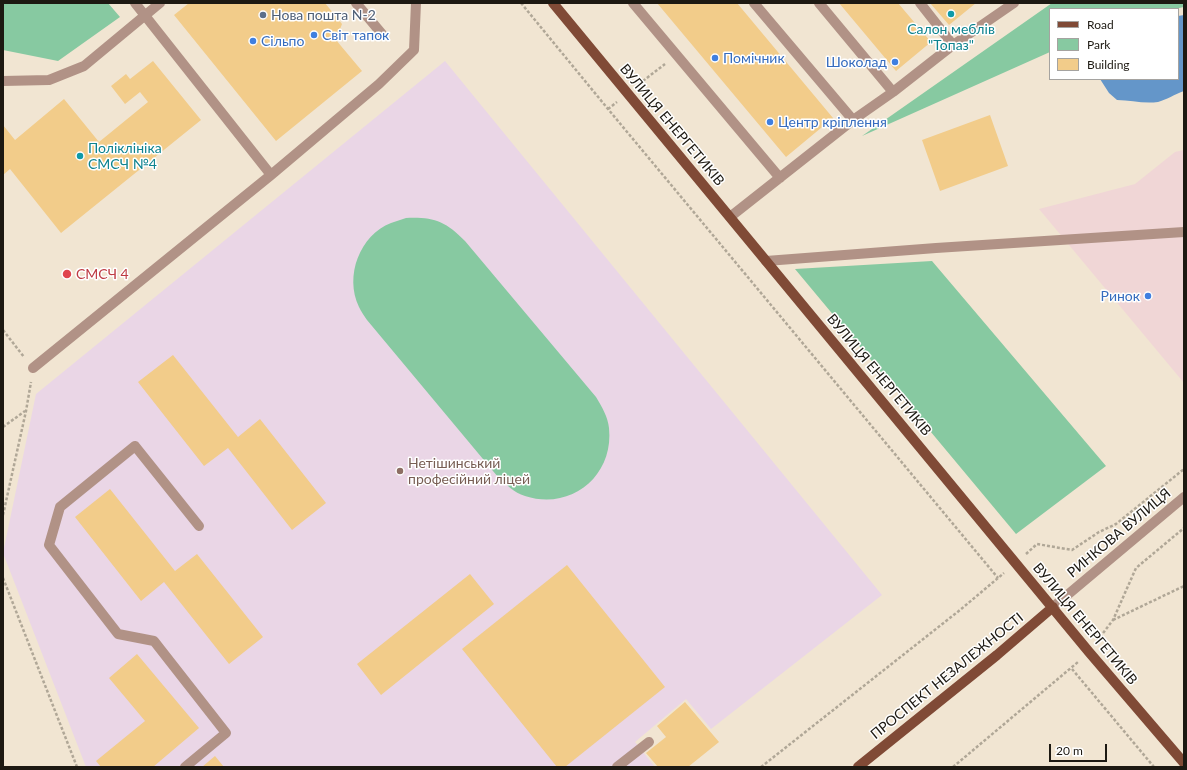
<!DOCTYPE html>
<html>
<head>
<meta charset="utf-8">
<style>
  body { margin:0 }
  #map { position:relative; width:1187px; height:770px; overflow:hidden; background:#f1e5d2; font-family:Lato,sans-serif }
  canvas { display:block }
  .frame { position:absolute; inset:0; border:4px solid #1d1912; pointer-events:none }
  .legend { position:absolute; left:1049px; top:8px; width:130px; height:72px; box-sizing:border-box; background:#fff; border:1px solid #a5a3a0; margin:0; padding:5px 7px; list-style:none; font-size:12px; color:#1d1912 }
  .legend li { display:flex; align-items:center; gap:8px; height:20px }
  .legend b { width:20px; border:1px solid #a5a3a0 }
  .scale { position:absolute; left:1049px; top:744px; width:58px; height:18px; box-sizing:border-box; border:2px solid #1d1912; border-top:0; padding-left:5px; font-size:12px; line-height:14px; white-space:nowrap; color:#1d1912; -webkit-text-stroke:3px #fff; paint-order:stroke }
</style>
</head>
<body>
<div id="map">
<canvas width="1187" height="770"></canvas>
<div class="frame"></div>
<ul class="legend">
<li><b style="height:5px;background:#804a36"></b>Road</li>
<li><b style="height:11px;background:#87c9a1"></b>Park</li>
<li><b style="height:11px;background:#f2cc8a"></b>Building</li>
</ul>
<div class="scale">20 m</div>
</div>
<script>
const context = document.querySelector('canvas').getContext('2d');
context.lineJoin = 'round';
function fill(path, color) { context.fillStyle = color; context.fill(path, 'evenodd'); }
function stroke(path, color, width, dash) { context.strokeStyle = color; context.lineWidth = width; context.lineCap = dash ? 'butt' : 'round'; context.setLineDash(dash || []); context.stroke(path); }
function drawText(font, color, halo, rows, align = 'center') {
  context.font = font + ' Lato,sans-serif'; context.lineWidth = 3; context.setLineDash([]); context.textBaseline = 'middle'; context.strokeStyle = halo; context.fillStyle = color; for (const [text, x, y, turn = 0] of rows) {
    context.save(); context.translate(x, y); context.rotate((+turn || 0) * Math.PI / 180); context.textAlign = isNaN(turn) ? turn : align; if (halo) context.strokeText(text, 0, 0); context.fillText(text, 0, 0); context.restore();
  }
}
fill(new Path2D(`
  M1184 150V383L1039 209 1135 184 1175 152Z`), '#f0d6d6');
fill(new Path2D(`
  M445 61 882 595 711 729 686 699 635 742 655 767H86L3 553 36 394Z`), '#ead6e6');
fill(new Path2D(`
  M3 3H108L120 17 58 61 3 50Z
  M1052 3H1184V7L1174 9H1050V52L862 136Z
  M406 218C434 217 445 221 465 241L596 397C602 407 608 417 609 428 614 476 571 511 525 496 514 493 506 484 498 477L367 320C364 316 361 311 359 307 344 276 360 235 391 223 396 221 401 220 406 218Z
  M932 261 1106 466 1016 534 795 269Z`), '#87c9a1');
fill(new Path2D(`
  M1184 15V91C1175 94 1166 100 1158 102 1143 104 1131 100 1117 100L1109 93 1100 79H1178V16Z`), '#6496c9');
fill(new Path2D(`
  M189 3H325L342 24 336 40 362 71 276 141 174 15Z
  M657 3H737L833 118 786 157Z
  M839 3H898L931 42 896 71Z
  M930 3H976L949 25Z
  M153 61 201 120 61 233 10 169 3 175V125L15 140 64 99 99 142 148 102 140 92 125 104 111 86 126 74 130 79Z
  M990 115 1008 166 940 191 922 140Z
  M173 355 238 437 260 419 326 503 292 530 228 448 204 466 138 382Z
  M110 489 175 571 197 554 263 637 229 664 164 582 141 601 75 517Z
  M567 565 665 687 565 767H557L462 649Z
  M470 574 494 604 381 695 357 664Z
  M137 654 199 728 153 767H101L96 761 145 721 109 678Z
  M685 702 719 742 688 767H658L646 753 666 737 657 726Z
  M215 756 224 767H202Z`), '#f2cc8a');
stroke(new Path2D(`
  M521 3 608 109 998 578
  M639 84 665 64
  M608 109 617 102
  M3 330 24 357
  M3 427 25 411
  M3 515 26 411 31 382
  M1026 554 1037 544 1072 550 1099 532 1116 524 1184 469
  M3 578 77 767
  M1113 620 1184 586
  M1097 641 1113 620 1136 568 1184 528
  M1072 669 1154 767
  M761 767 960 610 1004 573
  M953 767 1078 662`), '#b0a797', 2.5, [3, 2]);
stroke(new Path2D(`
  M135 3 271 175
  M356 3 382 34
  M633 3 780 178
  M754 3 853 120
  M819 3 893 92
  M953 45 1014 3
  M3 81 49 80 84 66 160 3
  M730 217 853 120 893 92 953 45 920 3
  M766 261 936 248 1184 232
  M33 368 271 175 379 84 414 50 416 3
  M1053 607 1184 497
  M185 767 226 733 154 641 118 634 49 545 60 507 135 446 199 526
  M617 767 649 742`), '#b19286', 10);
stroke(new Path2D(`
  M553 3 1089 652 1184 763
  M858 767 997 655 1053 607`), '#804a36', 10);
for (const [x, y, r, color] of [
  [951,14,4,"#0f9aa8"],
  [263,15,4,"#5c6f8a"],
  [314,35,4,"#3f7fe0"],
  [253,41,4,"#3f7fe0"],
  [715,58,4,"#3f7fe0"],
  [895,62,4,"#3f7fe0"],
  [770,122,4,"#3f7fe0"],
  [80,156,4,"#0f9aa8"],
  [67,274,5,"#e0444e"],
  [1148,296,4,"#3f7fe0"],
  [400,471,4,"#8d6e63"]
]) { const dot = new Path2D(); dot.arc(x, y, r, 0, 2 * Math.PI); context.fillStyle = color; context.fill(dot); stroke(dot, '#fff', 1.5); }
drawText('14px', '#4e5e75', '#fff', [
  ["Нова пошта N-2",271,15]
], 'left');
drawText('14px', '#0d838f', '#fff', [
  ["Салон меблів",951,29],
  ["\"Топаз\"",951,45],
  ["Поліклініка",88,148,"left"],
  ["СМСЧ №4",88,164,"left"]
]);
drawText('14px', '#366cbe', '#fff', [
  ["Світ тапок",322,35],
  ["Сільпо",261,41],
  ["Помічник",723,58],
  ["Шоколад",887,62,"right"],
  ["Центр кріплення",778,122],
  ["Ринок",1140,296,"right"]
], 'left');
drawText('14px', '#1d1912', '#fff', [
  ["ВУЛИЦЯ ЕНЕРГЕТИКІВ",672,125,50],
  ["ВУЛИЦЯ ЕНЕРГЕТИКІВ",879,375,50],
  ["РИНКОВА ВУЛИЦЯ",1119,533,-40],
  ["ВУЛИЦЯ ЕНЕРГЕТИКІВ",1085,624,50],
  ["ПРОСПЕКТ НЕЗАЛЕЖНОСТІ",947,676,-39]
]);
drawText('14px', '#be3a42', '#fff', [
  ["СМСЧ 4",76,274]
], 'left');
drawText('14px', '#785e54', '#fff', [
  ["Нетішинський",408,463],
  ["професійний ліцей",408,479]
], 'left');
</script>
</body>
</html>
